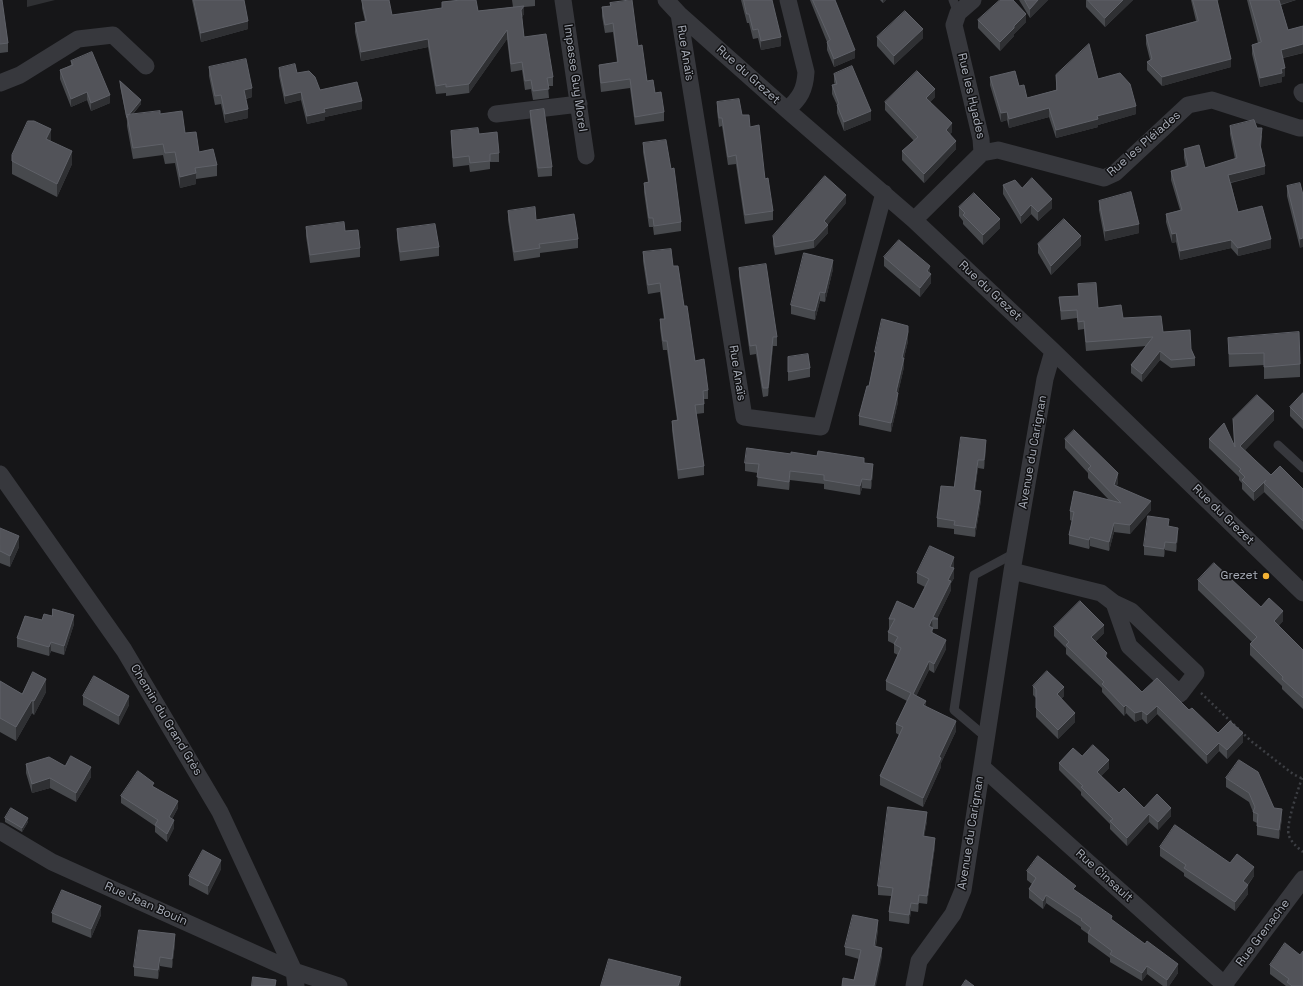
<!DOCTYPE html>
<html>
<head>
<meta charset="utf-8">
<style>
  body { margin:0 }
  canvas { display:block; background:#161618 }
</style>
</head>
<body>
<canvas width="1303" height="986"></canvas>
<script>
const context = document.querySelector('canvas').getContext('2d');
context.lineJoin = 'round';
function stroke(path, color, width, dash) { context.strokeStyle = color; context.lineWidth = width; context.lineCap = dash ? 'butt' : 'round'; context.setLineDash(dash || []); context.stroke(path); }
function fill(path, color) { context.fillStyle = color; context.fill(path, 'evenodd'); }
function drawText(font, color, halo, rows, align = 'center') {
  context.font = font + ' "Space Grotesk",sans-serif'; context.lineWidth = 3; context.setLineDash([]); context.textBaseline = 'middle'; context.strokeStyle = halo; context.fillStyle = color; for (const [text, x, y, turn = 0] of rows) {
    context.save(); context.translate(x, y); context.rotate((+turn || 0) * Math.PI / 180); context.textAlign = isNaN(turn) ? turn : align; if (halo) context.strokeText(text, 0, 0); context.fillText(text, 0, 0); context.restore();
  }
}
stroke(new Path2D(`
  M1201 693 1251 741 1293 774 1303 779
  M1302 778C1298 790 1285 826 1289 836 1292 843 1297 847 1303 852`), '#3d3f44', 2.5, [2, 3]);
stroke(new Path2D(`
  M953 0 958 13
  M1278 445 1303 468
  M987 738 954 710 974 575 1015 553`), '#37383d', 9);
stroke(new Path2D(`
  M563 0 586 156
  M666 0 679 14 787 110 914 220 1053 351 1303 593
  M679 14 744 417 821 427 884 193
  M0 83 20 75 78 39 113 35 146 66
  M1302 92 1303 94
  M787 110C800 98 805 90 806 72L788 0
  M496 114 579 104
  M982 153 998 150 1104 178 1115 173 1188 105 1212 100 1299 128H1303
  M914 220 982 153 981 139 954 25 958 13 973 0
  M0 474 124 650 220 812 294 971 296 986
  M1012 571 1101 593 1114 603 1129 646 1180 694 1196 673 1131 611 1114 603
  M982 767 1226 986
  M0 831 52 862 294 971 339 986
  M914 986 919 961 953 914 963 890 1012 571 1045 379 1053 351
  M1223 986 1303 879`), '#37383d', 17);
fill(new Path2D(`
  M0 0 8 43V52L0 53Z
  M192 0H244L248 29 201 42Z
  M362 0 392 15 478 11 513 7 512 0H535V6L524 7V14L522 17 524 37 553 77V86H548L549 98 533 100 531 89 525 90 522 70 511 72 507 39 469 93 446 96V93L436 94 428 47 361 61 355 32V23L365 21 362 8Z
  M741 0H772L781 46 761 50 758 38 753 39 749 23H747Z
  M810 0H835L855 58 834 67 827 50V42Z
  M880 0H886L883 3Z
  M1019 0H1048L1030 18Z
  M1086 0H1133L1105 27 1086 7Z
  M1191 0H1219L1217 1 1231 67 1162 86 1147 70V62L1150 60 1146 44V35L1196 21Z
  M1247 0H1296L1281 5 1288 30 1303 26V53L1283 58 1285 76 1282 77V82L1260 87 1252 54V45L1258 43Z
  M610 3 638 46 647 81 655 93 664 112V121L635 125 630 88 601 92 599 73V65L617 62 613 32 605 33 602 16V7L610 6Z
  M978 20 1026 22 1014 34V36L1000 51 978 28Z
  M877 37 923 38 894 65 877 46Z
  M71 61 110 103 91 111 87 100 71 107 60 79V70L71 65Z
  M209 67 252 97 246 99 248 118 225 123 221 104 215 105 209 76Z
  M279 68 297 73 320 90 362 109 325 117V120L307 124 301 100 285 104 279 76Z
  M834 74 871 120 844 131 837 113V105L832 94V85H835L834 82Z
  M1056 75 1098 79 1136 114 1098 125V127L1056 138 1049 117 1009 128 1007 120 1001 122 990 85V77L1019 86 1027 98 1056 90Z
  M120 81 141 104 133 114H160L185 133 199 152 217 165V176L196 179V184L180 188 175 163 165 164 163 155 133 159 127 126V120V121L120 86Z
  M935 97 930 102 952 132 950 134 956 149 924 183 902 160V151L914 141 885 110V102Z
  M717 102 742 115 750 127 765 179 773 211V220L745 224 736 164 728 165 722 126 719 127 717 111Z
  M530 111 552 167V176L538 177 530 120Z
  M1230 126 1257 128 1262 136 1261 147 1265 174 1231 183 1238 212 1271 248 1238 256 1231 248 1180 260 1176 242 1172 243 1166 222V214L1180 210 1171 180V171L1186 167 1184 158V149L1205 168 1235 159 1230 134Z
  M451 131 479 134 499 153V162H490V169L470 172 469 165 453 167 451 139Z
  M51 141 72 164 57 197 12 174V155Z
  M643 143 671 169 681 222V231L654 235 653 227H649L644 192V183L648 182 643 152Z
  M1003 185 1022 188 1052 208 1038 221 1031 214 1021 224 1003 194Z
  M1287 186 1303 195 1300 248 1287 196Z
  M1099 201 1139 233 1105 241 1099 210Z
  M846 203 828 224V233L814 248 775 255 773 244V236Z
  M959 207 1000 228 983 245 963 224V221L959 216Z
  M508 211 578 239V248L540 253V257L514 261 508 220Z
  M306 227 345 231 360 248V257L310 263 306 236Z
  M397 229 439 247V256L400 261 397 238Z
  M1038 244 1081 245 1051 275 1038 253Z
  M643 252 673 266 684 306 695 361 708 390V399H704V413L696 414 704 466V475L678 479 672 430V421L677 420 667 350H663L660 328V319H664L660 292 648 294 643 261Z
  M884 257 930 273 931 283 920 297 884 266Z
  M739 268 777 337V346H773L768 396 763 397 756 354 750 355 739 276Z
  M833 269 825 302 820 301 815 320 791 314V305Z
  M1078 284 1098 308 1123 318 1163 332 1191 349 1195 358V366L1171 368 1160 360 1142 382 1131 373V365L1146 346 1086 351 1084 329 1078 330 1077 318 1061 320 1059 297 1079 296Z
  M1228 338 1300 364V377L1264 379V365L1229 367Z
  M908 341 904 358V367L898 393V402L891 432 859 425V416L869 386 875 360V352Z
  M788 357 810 368V377L788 381Z
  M1303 393V429L1290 416V407Z
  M1233 419 1274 420 1245 450 1271 475 1303 489V530L1264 492 1254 501 1242 489V483L1239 480V477L1209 448V439L1234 446Z
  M1065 439 1118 482 1117 486 1151 510 1130 534 1114 532 1109 551 1090 546 1089 549 1069 544V535L1072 521 1070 520V511L1109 500 1088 478V473L1065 448Z
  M986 448 984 469 978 468 975 490 981 500 975 537 954 534V529L937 527V518L954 487Z
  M791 454 817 456 864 463 873 473 871 489 862 488 860 495 824 489V484L790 480 789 490 757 486 758 473 745 471V463Z
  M1169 526 1178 536 1176 552 1165 550 1164 557 1144 555V546Z
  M0 528 19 547 10 567 0 563Z
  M954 566V578L951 583V590L937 619H938V629H933V634L946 649 934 673 929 670 916 696 926 707 956 731 941 763V767L923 807 880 785V776L899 735 896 733V724L907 701 886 690V681L898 655 894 653V644L888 641V632L890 629H889V619L914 609 925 587 917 583V573Z
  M1198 580 1261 607 1283 621 1278 626 1303 650V709L1282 689V686L1250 655V644L1252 642 1198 590Z
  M42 620 74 624 64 655 51 651 49 656 17 647V638Z
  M1054 627 1104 633 1095 642 1107 659 1142 692 1189 710 1218 733 1243 742 1227 759 1219 751 1207 764 1157 714 1147 724 1142 719 1135 722 1126 713 1124 716 1102 692V688L1066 654V648L1054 636Z
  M0 681 22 694 46 692 34 715 32 713 16 741 0 732Z
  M1033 686 1064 696 1061 699 1075 722 1058 739 1036 717V698L1033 695Z
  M83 696 129 705 119 725 83 705Z
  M1082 756 1109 768 1101 776 1119 793 1144 808 1171 816 1158 830 1149 822 1127 846 1110 829V824L1081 795V792L1059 770V763Z
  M26 764 65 766 91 777 76 802 50 788 32 793 26 773Z
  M1226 778 1274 808 1282 818 1279 839 1257 835V823L1253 821V812L1249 802 1226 787Z
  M154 787 178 808 172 819 174 828 167 842 155 832V826L121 803V796Z
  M5 818 28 822 22 832 5 822Z
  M927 821 924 836 935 846 927 904 919 903 918 912 911 911 909 924 889 921V912L891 896 878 895V886Z
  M1160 847 1230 863 1254 876 1248 885V894L1235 911 1184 876V873L1160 856Z
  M221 869 208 895 189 885V876Z
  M1027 871 1076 891 1178 973 1169 986H1163L1147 974 1142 981 1110 962V958L1088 942V934L1081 929V927L1046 903 1043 909 1029 898V889L1032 884 1027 880Z
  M52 913 101 915 91 938 52 922Z
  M878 929 876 946 882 957 854 980 859 959 845 955V947Z
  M175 943 172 968 160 966 158 979 134 976V967Z
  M1300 955 1303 986H1286L1270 974V965Z`), '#47494d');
fill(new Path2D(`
  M27 0H55L27 7Z
  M883 0H886L883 3Z
  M1038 0H1048L1030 18V9Z
  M1123 0H1133L1105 27V18Z
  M1278 0H1296L1278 5Z
  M524 6V14L521 19V10Z
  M1026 14V22L1014 34V36L1000 51V42L1014 26Z
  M248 21V29L201 42V33Z
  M923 29V38L894 65V56Z
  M507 30V39L469 93V84Z
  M781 37V46L761 50V41Z
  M428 39V47L361 61V52Z
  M1303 44V53L1281 58V50Z
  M855 50V58L834 67V59Z
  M1231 59V67L1162 86V77Z
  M1285 68V76L1282 77V82L1260 87V78Z
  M252 88V97L244 99V90Z
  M935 89V97L926 106V98Z
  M87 92V100L71 107V99Z
  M301 92V100L285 104V96Z
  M110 95V103L91 111V103Z
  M141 100V104L128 119V115Z
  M362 101V109L325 117V120L307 124V116L324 109Z
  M1136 106V114L1098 125V127L1056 138V130L1097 116Z
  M1049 108V117L1009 128V119Z
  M248 109V118L225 123V114Z
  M871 111V120L844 131V122Z
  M1007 112V120L1001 122V113Z
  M952 123V132L946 138V130Z
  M51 129V142L46 139Z
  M956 141V149L924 183V174Z
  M72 151V164L57 197V184Z
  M1265 166V174L1228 183V175Z
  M196 173V184L180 188V177Z
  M846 195V203L824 229V221Z
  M1052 199V208L1038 221V212Z
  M1031 205V214L1021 224V216Z
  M1000 219V228L983 245V235Z
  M1139 224V233L1105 241V231Z
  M828 225V233L814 248V240Z
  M1176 233V242L1172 243V234Z
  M1081 236V245L1051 275V266Z
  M1303 238V247L1300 248V239Z
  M1271 239V248L1238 256V248Z
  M1231 240V248L1180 260V251Z
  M833 260V269L825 302V293Z
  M930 266V276L931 274V283L920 297V288L927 271Z
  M820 292V301L815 320V311Z
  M908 332V341L902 367V358Z
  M773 337V346L768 396V388Z
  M1160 351V360L1142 382V374Z
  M904 358V367L896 401V392Z
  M898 393V402L891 432V423Z
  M1274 411V420L1240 455V446Z
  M986 440V448L984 469V460Z
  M978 460V468L974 499V490Z
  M873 464V473L871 489V480Z
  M790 471V480L789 490V482Z
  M1118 473V482L1114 494V485Z
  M862 479V488L860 495V486Z
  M1264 483V492L1254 501V492Z
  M981 491V500L975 537V528Z
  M1151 501V510L1130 534V525Z
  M1114 523V532L1109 551V542Z
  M1178 528V536L1176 552V543Z
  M19 536V547L10 567V556Z
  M1090 537V546L1089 549V540Z
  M1165 542V550L1164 557V549Z
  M954 557V566L953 569 954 568V578L951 583V590L937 619 933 617 948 580 950 567Z
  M1283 611V621L1274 632V621Z
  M74 615V624L64 655V646Z
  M932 619 933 638 931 642 929 626Z
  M1104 625V633L1091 646V637Z
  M946 640V649L934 673V664Z
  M51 642V651L49 656V647Z
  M1107 653V662L1105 656Z
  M929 661V670L913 703V694Z
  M46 679V692L34 715V701Z
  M1064 687V696L1057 703V694Z
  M129 696V705L119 725V716Z
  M32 700V713L16 741V727Z
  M926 701V710L923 705Z
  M1126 705V713L1124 716V707Z
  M1157 706V714L1147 724V715Z
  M1142 711V719L1135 722V713Z
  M1075 713V722L1058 739V730Z
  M956 721V731L941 763V767L923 807V798L939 757Z
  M1243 733V742L1227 759V750Z
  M1219 743V751L1207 764V755Z
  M1109 760V768L1097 780V772Z
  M91 767V777L76 802V793Z
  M50 778V788L32 793V784Z
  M178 801V808L169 824V817Z
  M1171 808V816L1158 830V822Z
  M1282 809V818L1279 839V830Z
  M927 812V821L923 844V836Z
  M1149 814V822L1127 846V838Z
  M28 818V822L22 832V828Z
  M174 820V828L167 842V834Z
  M935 838V846L927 904V896Z
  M221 860V869L208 895V886Z
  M1254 867V876L1243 890V881Z
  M1248 885V894L1235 911V902Z
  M919 895V903L918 912V904Z
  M1046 895V903L1043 909V901Z
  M911 903V911L909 924V915Z
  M101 906V915L91 938V929Z
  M878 920V929L874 955V946Z
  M175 934V943L172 968V959Z
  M882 948V957L876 986H874Z
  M160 957V966L158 979V970Z
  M1178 964V973L1169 986H1167V980Z
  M1147 966V974L1142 981V973Z
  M681 977V986H678Z`), '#2f3033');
const building = new Path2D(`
  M0 0H2L8 43 0 44Z
  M194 0H244L248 21 201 33Z
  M362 0H389L392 15 442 8V2L461 0H476L478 11 524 6 521 10 524 37 546 34 553 77 547 78 549 89 533 91 531 80 525 81 522 62 511 64 507 30 469 84 446 87V84L436 86 428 39 361 52 355 23 366 21Z
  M632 0 638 46 642 45 647 81 653 80 655 93 661 92 664 112 635 117 630 79 601 83 599 65 618 62 613 23 605 25 602 7 611 6 610 3Z
  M744 0H772L781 37 761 41 758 29 753 30 749 14H747Z
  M813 0H835L855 50 834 59 827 42 830 40Z
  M1000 0H1013L1026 14 1014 26V28L1000 42 978 20Z
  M1025 0H1038L1030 9Z
  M1088 0H1123L1105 18Z
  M1193 0H1217L1231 59 1162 77 1147 62 1152 59 1146 35 1198 21Z
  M1250 0H1279L1288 30 1303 26V44L1281 50 1285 68 1281 69 1282 73 1260 78 1252 45 1261 42Z
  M905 11 923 29 894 56 877 37Z
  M1089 44 1098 79 1120 73 1130 84 1136 106 1097 116 1098 119 1056 130 1049 108 1009 119 1007 112 1001 113 990 77 1015 71 1019 86 1024 85 1027 98 1057 90 1056 75Z
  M92 52 110 95 91 103 87 92 71 99 60 70 73 65 71 61Z
  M246 59 252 88 244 90 248 109 225 114 221 95 215 96 209 67Z
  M295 64 297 73 309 71 315 77 320 90 357 82 362 101 324 109 325 112 307 116 301 92 285 96 279 68Z
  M852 66 871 111 844 122 837 105 839 104 832 85 837 84 834 74Z
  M917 71 935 89 926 98 952 123 946 130 956 141 924 174 902 151 918 137 885 102Z
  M120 81 141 100 127 117Z
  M739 99 742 115H749L750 127 759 125 765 179 768 178 773 211 745 215 736 155 728 157 722 118H719L717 102Z
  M544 109 552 167 538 168 530 111Z
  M160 111V114L182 111 185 133 196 132 199 152 213 149 217 165 195 168 196 173 180 177 175 152 165 153 163 144 133 148 127 115Z
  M1254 120 1257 128H1262L1260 145 1265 166 1228 175 1238 212 1262 206 1271 239 1238 248 1231 240 1180 251 1176 233 1172 234 1166 214 1182 210 1171 171 1188 166 1184 149 1199 145 1205 168 1237 158 1230 126Z
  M28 121H34L51 129 46 139 72 151 57 184 12 161V155Z
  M478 128 479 134 497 132 499 153 490 154V161L470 163 469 156 453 158 451 131Z
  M666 140 671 169 674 168 681 222 654 226 653 218H649L644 183 649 182 643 143Z
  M825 176 846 195 824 221 828 225 814 240 775 247 773 236Z
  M1032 178 1052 199 1038 212 1031 205 1021 216 1003 185 1015 180 1022 188Z
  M1300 183 1303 195V238L1300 239 1287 186Z
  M1131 192 1139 224 1105 231 1099 201Z
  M974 193 1000 219 983 235 963 215 965 213 959 207Z
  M535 207 536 220 574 214 578 239 539 244 540 248 514 252 508 211Z
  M1064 219 1081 236 1051 266 1038 244Z
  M344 222 345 231 358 230 360 248 310 255 306 227Z
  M435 224 439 247 400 252 397 229Z
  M899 240 930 266 927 271 931 274 920 288 884 257Z
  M671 249 673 266H678L684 306H687L695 361 704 359 708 390 703 391 704 404 695 405 704 466 678 470 672 421 678 420 667 341H663L660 319H665L660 283 648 285 643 252Z
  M804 253 833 260 825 293 820 292 815 311 791 305Z
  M766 264 777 337H773L768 388H763L756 345 750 346 739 268Z
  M1096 283 1098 308 1121 305 1123 318 1161 316 1163 332 1190 330 1191 349 1195 358 1171 360 1160 351 1142 374 1131 365 1153 337 1086 342 1084 321 1078 322 1077 310 1061 311 1059 297 1079 296 1078 284Z
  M882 319 908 326V332L902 358H904L896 392 898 393 891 423 859 416 867 386H869L876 352H875Z
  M1299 332 1300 364 1264 367V353L1229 354 1228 338Z
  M808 354 810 368 788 372V357Z
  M1303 393V420L1290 407Z
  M1257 395 1274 411 1240 446 1271 475 1280 466 1303 489V521L1264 483 1266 480 1254 492 1242 480 1245 477 1239 471 1241 469 1209 439 1224 423 1235 447 1233 419Z
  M1074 430 1118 473 1114 485 1151 501 1130 525 1114 523 1109 542 1090 537 1089 540 1069 535 1074 512 1070 511 1074 491 1121 503 1088 469 1091 466 1065 439Z
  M961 437 986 440 984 460H978L974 490 981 491 975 528 954 525 955 521 937 518 941 486 954 487Z
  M747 448 791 454V452L817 456 818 451 864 458V463L873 464 871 480 862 479 860 486 824 480V475L790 471 789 482 757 477 759 464 745 463Z
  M1148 516 1169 519 1168 526 1178 528 1176 543 1165 542 1164 549 1144 546Z
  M0 528 19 536 10 556 0 551Z
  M930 546 954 557 950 567 954 568 948 580 951 581 933 617 938 619H932L929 626 933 628 931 632 946 640 934 664 929 661 913 694 926 701 923 705 956 721 939 757 941 758 923 798 880 776 903 727 896 724 911 693 886 681 901 648 894 644 898 637 888 632 895 619H889L897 601 914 609 929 579 917 573Z
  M1214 563 1261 607 1269 598 1283 611 1274 621 1303 650V698L1282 679 1283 677 1250 644 1257 637 1198 580Z
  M1080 601 1104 625 1091 637 1107 653 1105 656 1142 692 1157 678 1189 710 1192 708 1218 733 1230 721 1243 733 1227 750 1219 743 1207 755 1157 706 1147 715 1142 711 1135 713 1126 705 1124 707 1102 684 1104 682 1066 645 1069 642 1054 627Z
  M53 609 74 615 64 646 51 642 49 647 17 638 25 616 42 620 44 614 52 616Z
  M1047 671 1064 687 1057 694 1075 713 1058 730 1036 708V689L1033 686Z
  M33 672 46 679 34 701 32 700 16 727 0 718V681L22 694Z
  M94 676 129 696 119 716 83 696Z
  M1093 745 1109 760 1097 772 1119 793 1124 788 1144 808 1157 794 1171 808 1158 822 1149 814 1127 838 1110 821 1113 819 1081 787 1083 786 1059 763 1073 748 1082 756Z
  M71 756 91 767 76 793 50 778 32 784 26 764 49 757 65 766Z
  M1239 760 1258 772 1274 808 1282 809 1279 830 1257 826 1258 814 1253 812 1255 807 1249 793 1226 778Z
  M138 771 154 783 152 786 178 801 169 817 174 820 167 834 155 825 158 820 121 796Z
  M888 807 927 812 923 836 935 838 927 896 919 895 918 904 911 903 909 915 889 912 893 888 878 886Z
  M11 808 28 818 22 828 5 818Z
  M1175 825 1230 863 1237 854 1254 867 1243 881 1248 885 1235 902 1184 868 1186 865 1160 847Z
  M203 850 221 860 208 886 189 876Z
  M1038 856 1076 886 1073 889 1112 916 1111 919 1145 944 1147 941 1178 964 1167 980 1147 966 1142 973 1110 954 1112 951 1088 933 1091 928 1081 920 1082 919 1046 895 1043 901 1029 889 1036 878 1027 871Z
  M62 890 101 906 91 929 52 913Z
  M853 915 878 920 874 946 882 948 874 986H842L843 978 854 980 861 950 845 947Z
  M139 930 175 934 172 959 160 957 158 970 134 967Z
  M1285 943 1300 955 1303 951V986H1292L1287 982 1289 979 1270 965Z
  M609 959 681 977 678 986H601Z
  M253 977 276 980 275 986H252Z
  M966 980 974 986H962Z`);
fill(building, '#525359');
stroke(building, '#5f6168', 1);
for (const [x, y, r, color] of [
  [1266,576,4,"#f2b134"]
]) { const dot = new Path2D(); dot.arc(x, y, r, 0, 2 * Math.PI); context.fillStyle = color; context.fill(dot); stroke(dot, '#111113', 1.5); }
drawText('12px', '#a8adb8', '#111113', [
  ["Rue Anaïs",685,53,81],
  ["Rue du Grezet",748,75,42],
  ["Impasse Guy Morel",575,78,82],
  ["Rue les Hyades",971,96,77],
  ["Rue les Pléiades",1144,144,-41],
  ["Rue du Grezet",990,291,43],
  ["Rue Anaïs",737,373,81],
  ["Avenue du Carignan",1033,452,-80],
  ["Rue du Grezet",1223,515,44],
  ["Chemin du Grand Grès",166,720,59],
  ["Avenue du Carignan",971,833,-81],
  ["Rue Cinsault",1104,876,42],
  ["Rue Jean Bouin",146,904,24],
  ["Rue Grenache",1263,933,-53]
]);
drawText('12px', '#a8adb8', '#111113', [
  ["Grezet",1258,576]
], 'right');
</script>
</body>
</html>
